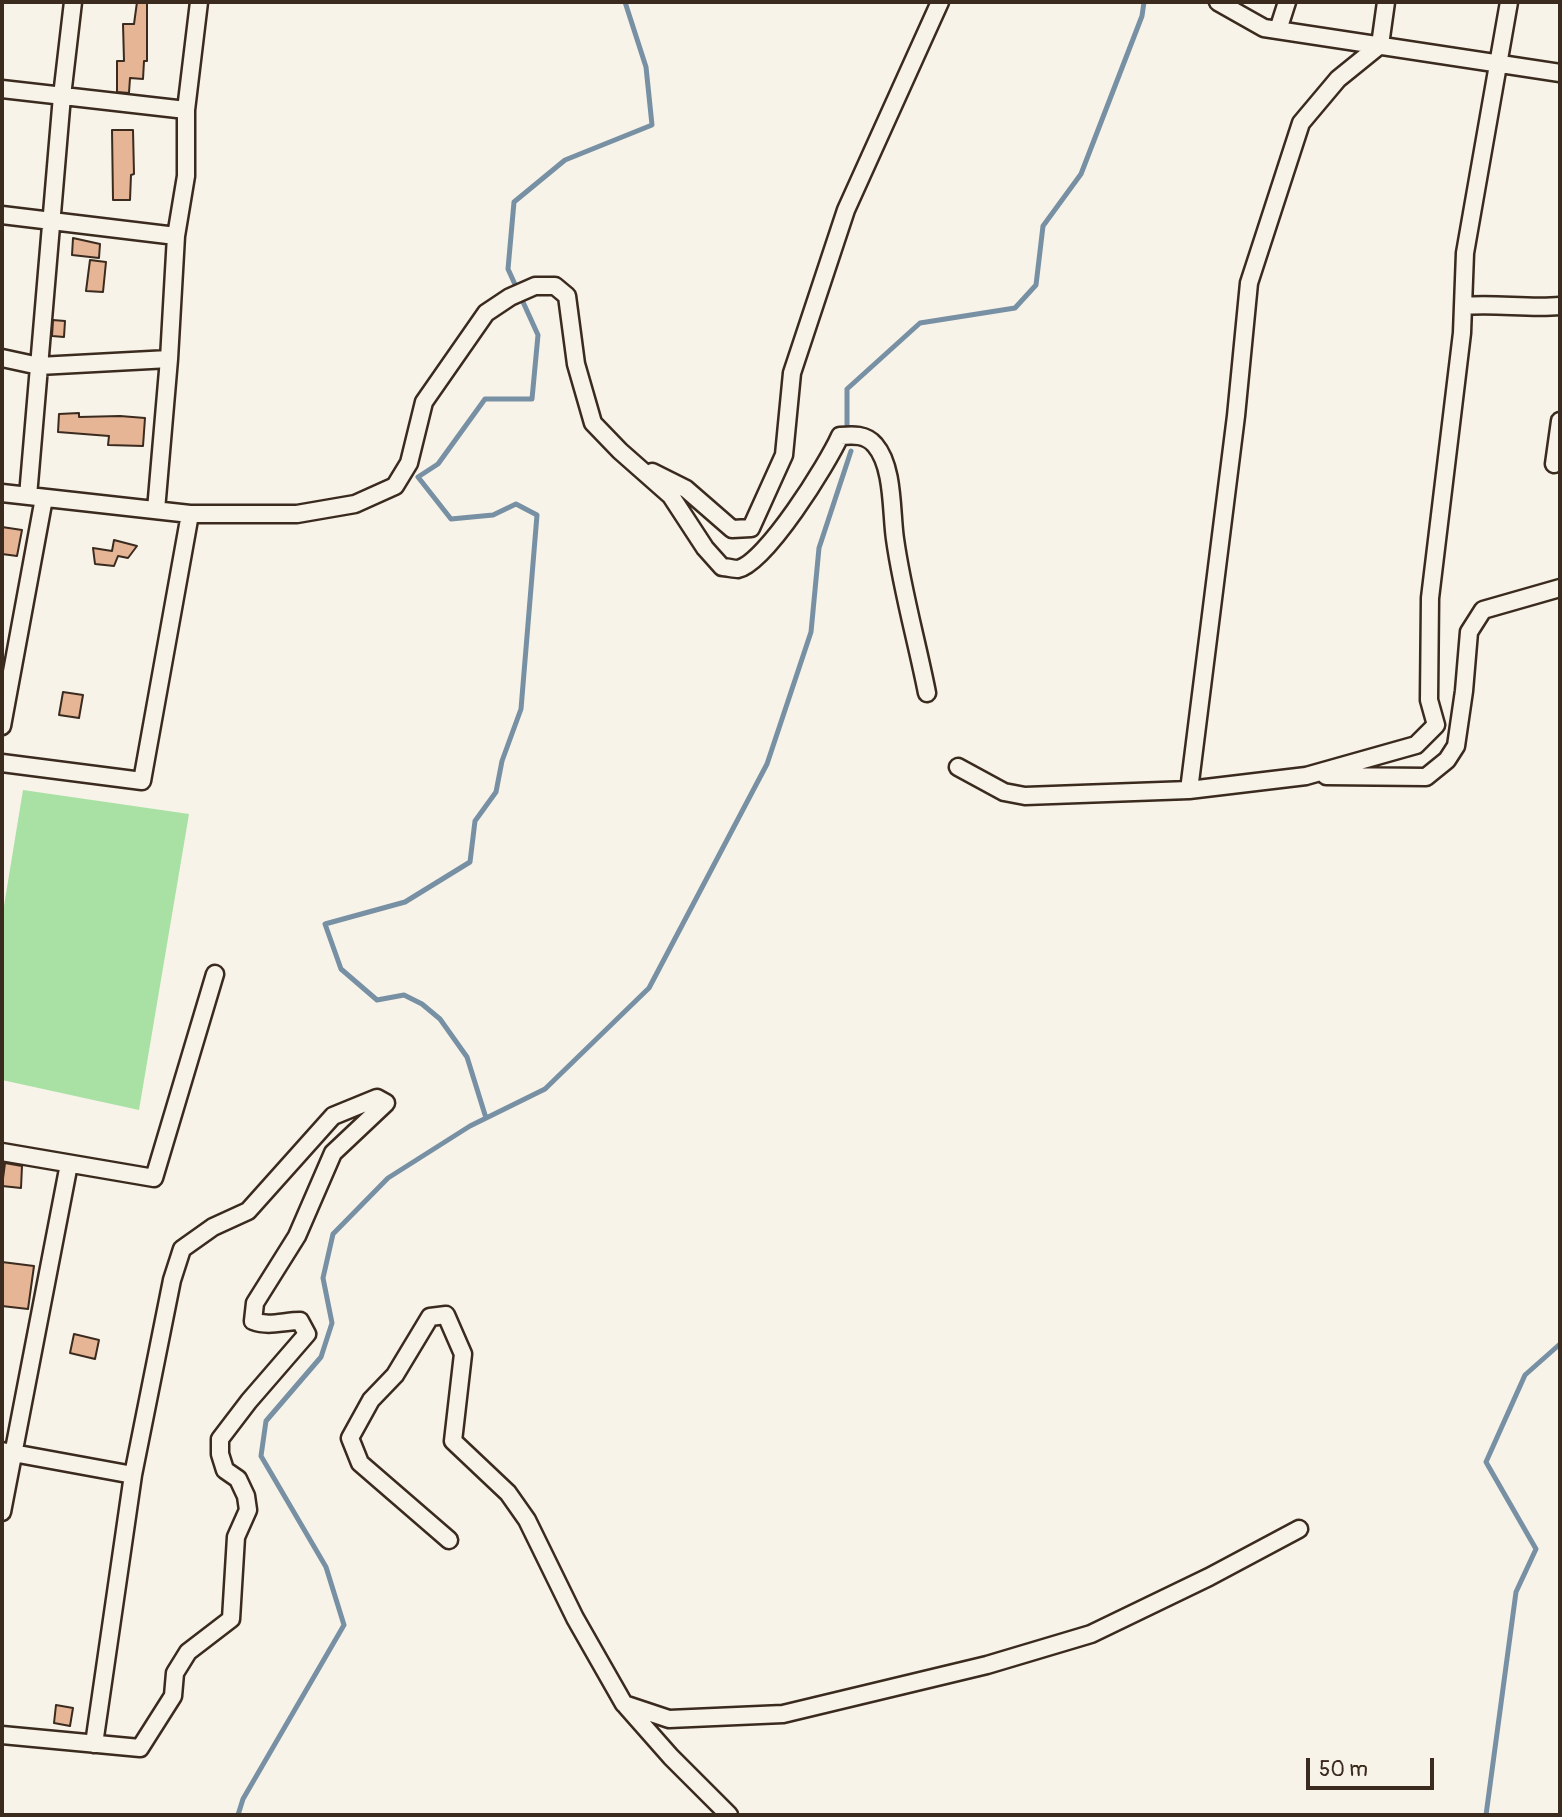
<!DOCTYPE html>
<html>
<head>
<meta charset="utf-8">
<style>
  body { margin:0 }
  #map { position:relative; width:1562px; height:1817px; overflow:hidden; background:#f7f3e8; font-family:Pangolin,sans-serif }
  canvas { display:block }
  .frame { position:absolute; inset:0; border:4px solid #3b2a1e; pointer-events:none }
  .scale { position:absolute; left:1306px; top:1758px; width:128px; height:32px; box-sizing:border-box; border:4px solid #3b2a1e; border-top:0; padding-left:9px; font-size:21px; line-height:24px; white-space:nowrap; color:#3b2a1e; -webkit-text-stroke:5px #f7f3e8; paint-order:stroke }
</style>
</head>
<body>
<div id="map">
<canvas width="1562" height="1817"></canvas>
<div class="frame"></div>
<div class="scale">50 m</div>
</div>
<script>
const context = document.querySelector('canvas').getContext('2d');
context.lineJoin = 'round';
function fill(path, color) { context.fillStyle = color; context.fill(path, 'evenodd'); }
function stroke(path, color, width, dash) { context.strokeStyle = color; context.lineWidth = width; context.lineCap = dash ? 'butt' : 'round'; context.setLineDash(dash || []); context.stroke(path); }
fill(new Path2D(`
  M23 790 189 814 139 1110 2 1080V918Z`), '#a9e1a4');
stroke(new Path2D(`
  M847 425V389L920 323 1015 308 1036 285 1043 226 1081 174 1142 16 1144 2
  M486 1118 467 1057 440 1019 422 1004 404 995 377 1000 341 969 325 924 405 902 470 862 475 821 496 792 502 761 521 709 537 515 516 504 493 515 451 519 418 477 438 464 485 399H532L538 335 508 269 514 202 565 160 652 125 646 67 625 2
  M238 1815 243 1799 344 1625 326 1567 261 1456 266 1421 321 1357 332 1323 323 1278 333 1234 388 1178 470 1126 545 1089 649 988 767 764 811 632 819 548 851 451
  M1486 1815 1516 1592 1536 1549 1486 1462 1525 1375 1560 1344`), '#7890a4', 5);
const building = new Path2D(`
  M137 2H147V61H144L143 79 130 78 129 93 117 92V61H124L123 24H134Z
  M112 130H133L134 174 131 175 130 200H113Z
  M73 238 100 244 99 258 72 255Z
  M90 260 106 262 103 292 86 291Z
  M53 320 65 321 64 337 52 336Z
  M79 413V417L120 416 145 418 143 446 108 445 109 436 58 432 59 414Z
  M2 527 22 530 17 556 2 554Z
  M114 540 137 546 128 558 118 556 114 566 95 564 93 548 112 551Z
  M63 692 83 695 79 718 59 715Z
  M5 1163 22 1166 21 1188 2 1186Z
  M2 1262 34 1266 28 1309 2 1306Z
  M74 1334 99 1340 95 1359 70 1353Z
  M56 1705 73 1708 70 1726 54 1723Z`);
fill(building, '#e5b596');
stroke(building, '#3b2a1e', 2);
const minor = new Path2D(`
  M1218 2 1264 28 1560 73
  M1278 30 1287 2
  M2 89 186 110
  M2 215 176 236
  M1463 306 1465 253 1509 2
  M2 358 39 366 169 359
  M1554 464 1560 421
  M652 472 686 489 732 529 751 528 784 455 792 373 846 210 940 2
  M2 493 190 514H297L355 504 395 486 409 463 424 402 486 313 510 297 535 286H555L567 296 576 364 593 423 620 451 671 496 705 548 722 567C726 567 734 569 738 569 766 563 828 463 840 436 853 435 866 434 875 445 894 467 891 512 895 539 902 590 917 642 927 693
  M28 496 62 96 73 2
  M156 510 169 359 176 236 186 176V110L199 2
  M2 726 44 498
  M2 763 142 781 190 514
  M958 767 1004 792 1025 796 1189 790 1306 776 1416 745 1436 725 1429 700 1430 598 1462 333 1463 306C1496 303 1528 309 1560 306
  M1326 776 1426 777 1447 760 1456 746 1464 691 1469 632 1483 610 1560 588
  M1189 790 1236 416 1249 283 1301 123 1338 79 1380 45 1386 2
  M2 1152 154 1178 215 974
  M2 1451 133 1475
  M2 1512 69 1164
  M449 1540 360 1463 350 1438 371 1400 395 1375 430 1317 446 1315 463 1354 453 1441 508 1493 527 1520 575 1618 624 1704 669 1719 783 1714 987 1665 1091 1634 1209 1577 1299 1529
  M626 1706 671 1757 729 1815
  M2 1735 140 1748 173 1696 175 1673 188 1652 231 1619 236 1537 248 1510 246 1496 238 1479 225 1470 220 1454V1439L249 1401 307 1334 300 1321C284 1321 269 1327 253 1321L255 1303 297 1236 333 1153 386 1103 377 1098 333 1116 248 1211 213 1227 182 1249 172 1280 133 1475 94 1744`);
stroke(minor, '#3b2a1e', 21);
stroke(minor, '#f7f3e8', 16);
</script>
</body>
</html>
